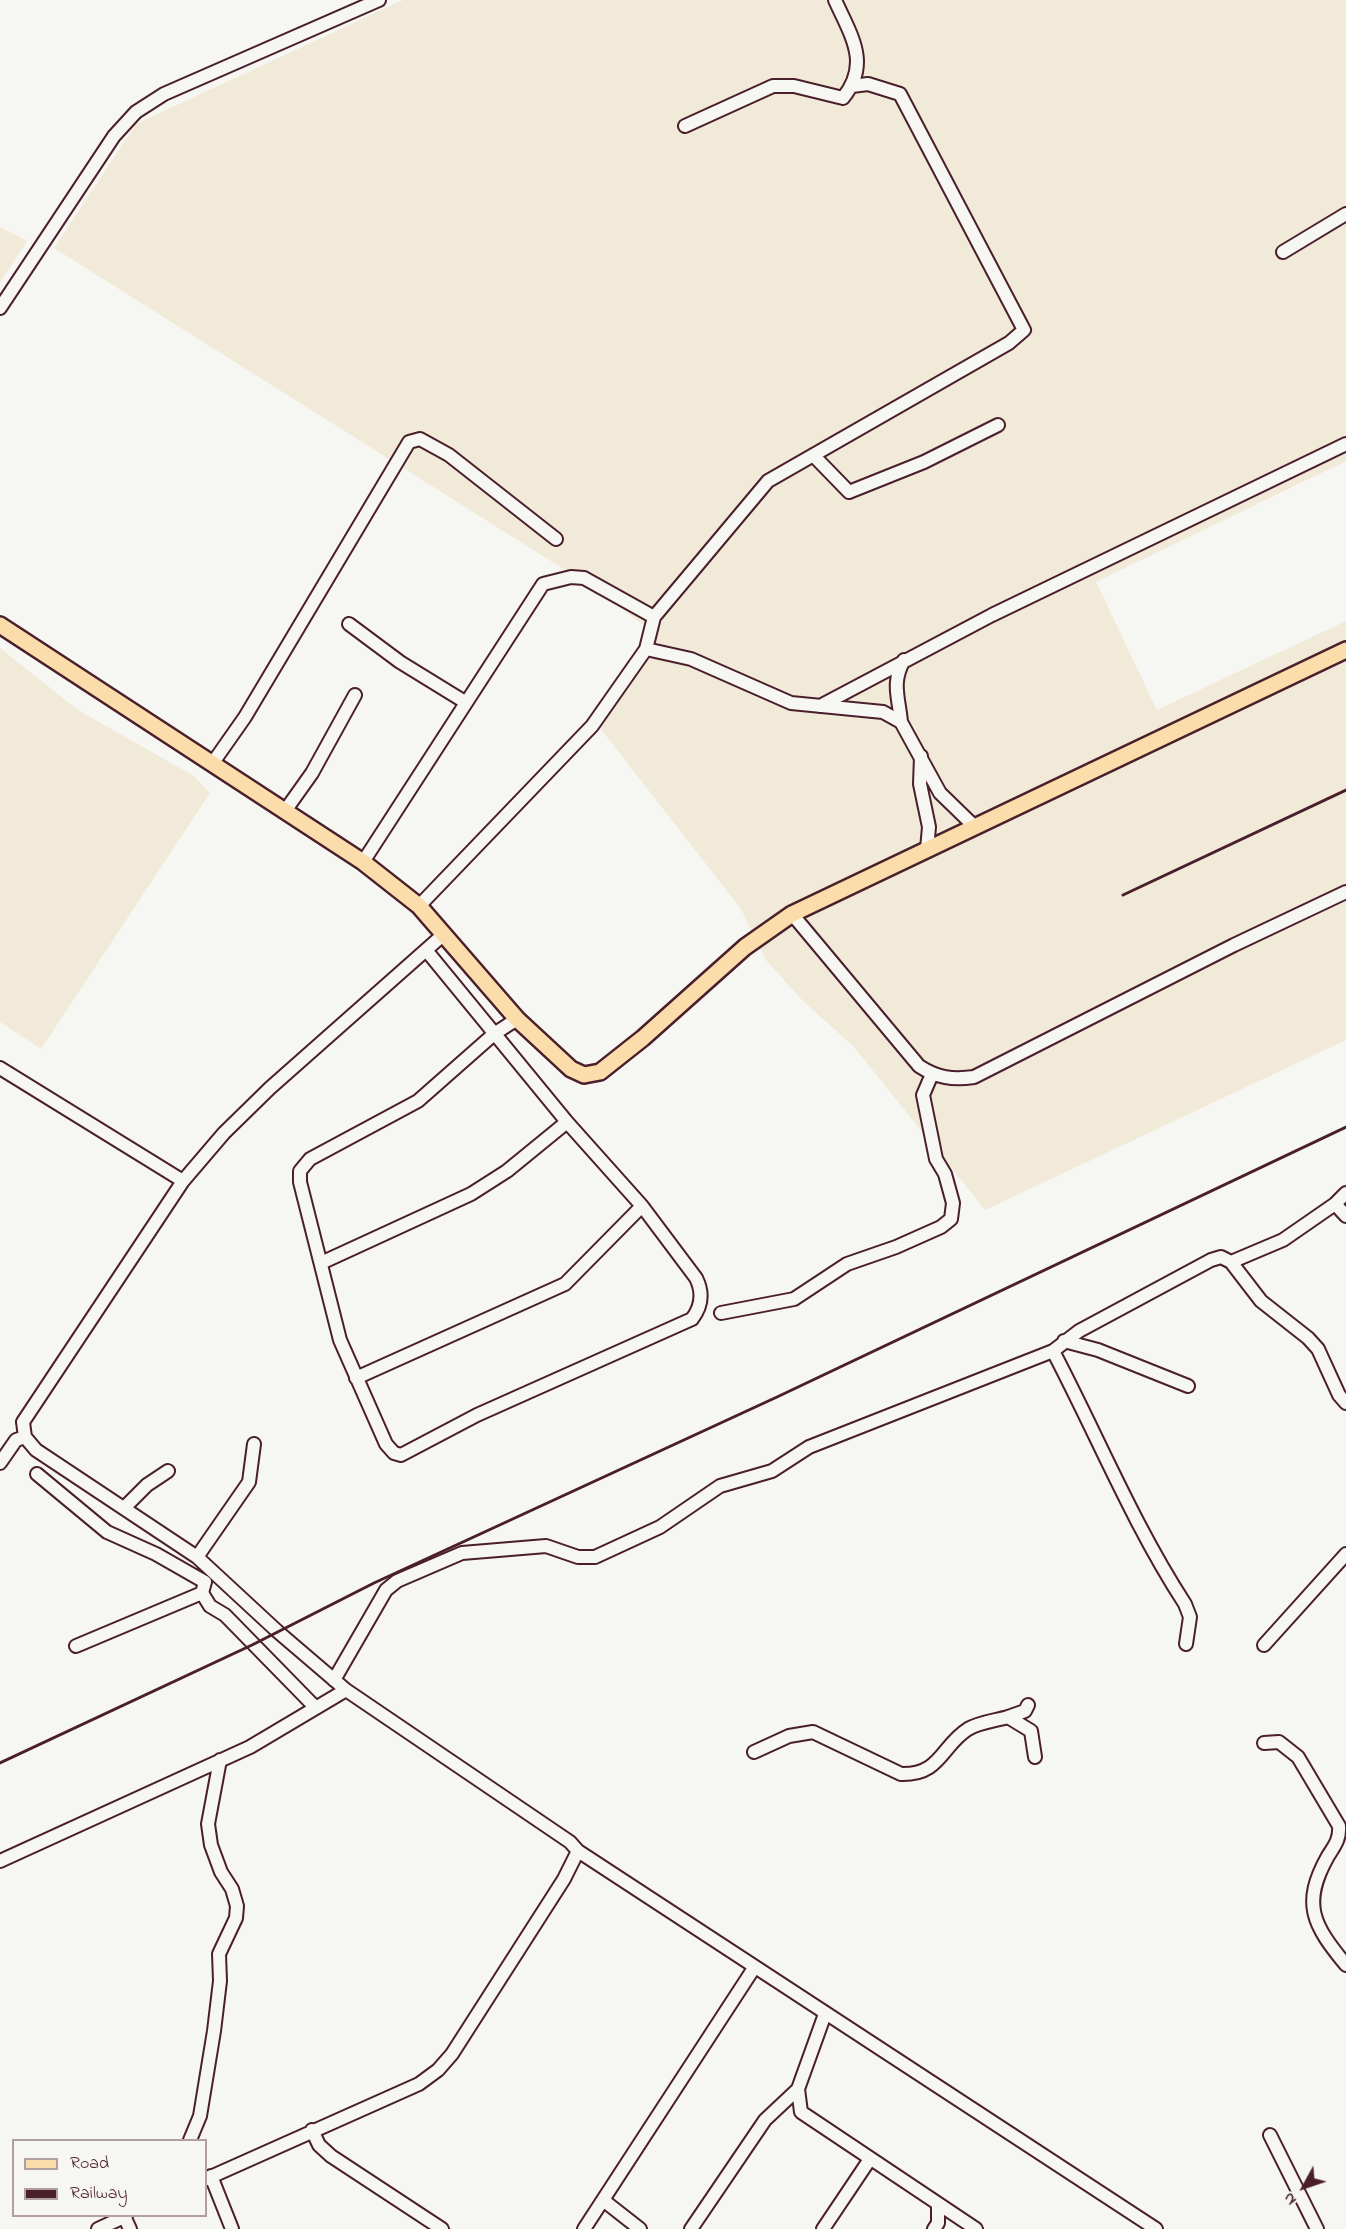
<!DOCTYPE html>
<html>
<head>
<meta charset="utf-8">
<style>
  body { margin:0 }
  #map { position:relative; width:1346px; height:2229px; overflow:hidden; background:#f6f6f2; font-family:"Indie Flower",sans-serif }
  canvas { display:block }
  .legend { position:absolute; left:12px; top:2139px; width:195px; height:78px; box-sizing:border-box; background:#f6f6f2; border:2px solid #b1a0a2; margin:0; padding:8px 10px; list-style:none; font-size:18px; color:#4a1f2b }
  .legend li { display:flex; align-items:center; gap:12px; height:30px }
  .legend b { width:30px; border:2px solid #b1a0a2 }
  .north { position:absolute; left:1274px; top:2157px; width:60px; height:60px; -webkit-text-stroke:4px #f6f6f2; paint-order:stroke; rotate:230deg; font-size:16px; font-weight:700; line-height:24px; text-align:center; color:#4a1f2b }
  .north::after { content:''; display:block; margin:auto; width:21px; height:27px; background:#4a1f2b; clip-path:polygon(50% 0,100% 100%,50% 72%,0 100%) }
</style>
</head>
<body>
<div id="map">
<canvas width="1346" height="2229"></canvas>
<ul class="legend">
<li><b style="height:8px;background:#fbddab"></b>Road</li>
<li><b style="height:8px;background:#4a1f2b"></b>Railway</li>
</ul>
<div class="north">N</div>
</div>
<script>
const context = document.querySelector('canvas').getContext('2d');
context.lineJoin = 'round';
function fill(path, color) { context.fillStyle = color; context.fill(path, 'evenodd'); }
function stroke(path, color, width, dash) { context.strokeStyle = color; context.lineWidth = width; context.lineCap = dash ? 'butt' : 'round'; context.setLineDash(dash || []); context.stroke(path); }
fill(new Path2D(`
  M403 0H1346V461L1096 582 1157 710 1346 621V1040L985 1210 854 1047 803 1001 766 960 741 909 593 719 627 675 648 628 581 580 54 248 136 124Z
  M0 227 27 241 0 283Z
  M0 648 78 710 194 776 210 793 41 1049 0 1022Z`), '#f2ead9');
const minor = new Path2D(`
  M685 126 773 86H794L843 98C871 63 851 36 835 0
  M1283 252 1346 214
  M0 308 114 136 136 112 164 94 379 0
  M813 455 849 492 924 462 998 425
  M349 624 400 662 465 702
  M646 649 654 617 768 481 1009 343 1024 330 900 94 868 84 852 86
  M820 706 992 615 1346 444
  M901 722C899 698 891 683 904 660
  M921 756 920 784 929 827 927 849
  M212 764 245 717 409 442 420 439 449 455 556 539
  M285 811 312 773 355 695
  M363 862 543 584 571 577 584 578 654 617
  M419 906 592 726 646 649 691 659 791 703 883 712 901 722 940 793 975 827
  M792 914 919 1066C937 1078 953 1080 974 1077L1234 945 1346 892
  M426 950 567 1122 642 1206 696 1278C703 1292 702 1306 692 1319L477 1415 401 1455 394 1453 386 1444 340 1340 300 1182V1171L310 1159 418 1101 494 1034 517 1019
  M0 1068 183 1181
  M1335 1204 1346 1193
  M1231 1262 1283 1240 1335 1204 1346 1216
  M321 1263 471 1194 507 1171 567 1122
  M721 1313 794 1299 847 1264 896 1247 941 1227 951 1219 953 1203 945 1174 936 1159 923 1095 932 1074
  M1064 1341 1098 1350 1188 1386
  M1053 1351C1097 1435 1133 1524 1185 1604L1190 1617 1186 1644
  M356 1378 565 1284 642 1206
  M0 1463 16 1440 25 1437
  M37 1474 107 1532 156 1554 205 1582 202 1593 210 1606 225 1615 316 1708
  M124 1508 147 1485 168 1471
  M197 1557 249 1482 254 1444
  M1264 1645 1346 1554
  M76 1646 202 1593
  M334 1680 386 1590 397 1581 462 1553 546 1546 578 1557H595L660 1527 720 1486 772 1471 809 1447 1053 1351 1079 1331 1211 1260 1221 1257 1231 1262 1261 1301 1308 1338 1318 1349 1339 1395 1346 1403
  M1008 1717 1025 1711 1028 1705
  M1264 1743 1279 1742 1298 1757 1339 1826C1340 1839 1335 1845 1328 1856 1301 1904 1313 1925 1346 1965
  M754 1752 789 1736 813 1732 901 1774C941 1775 941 1746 968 1729 980 1722 994 1721 1008 1717L1031 1731 1035 1757
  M578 1851 1156 2229
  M0 1861 250 1747 346 1690
  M825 2014 798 2089 801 2112 976 2229
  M312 2130 319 2145 331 2156 442 2229
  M1270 2135 1317 2229
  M190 2140 200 2116 214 2031 220 1981 219 1954 236 1918 237 1906 232 1889 221 1872 211 1845 208 1824 220 1760
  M211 2176 232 2229
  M206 2179 419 2084 438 2070 452 2054 564 1879 578 1851 570 1842 346 1690 277 1631 197 1557 36 1450 25 1437 23 1422 183 1181 224 1133 270 1088 444 934
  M603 2200 640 2229
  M124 2216 130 2229
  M98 2229 126 2216
  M584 2229 754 1968
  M691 2229 765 2120 798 2089
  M823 2229 870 2159
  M934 2229 938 2223V2204`);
const major = new Path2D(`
  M0 625 363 862 419 906 517 1019 571 1069 584 1075 600 1072 643 1038 745 947 792 914 1346 650`);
stroke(minor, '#4a1f2b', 16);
stroke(major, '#4a1f2b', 20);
stroke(minor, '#f6f6f2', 12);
stroke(major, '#fbddab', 15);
stroke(new Path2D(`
  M1123 895 1346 790
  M0 1763 252 1645 374 1583 777 1397 1346 1127`), '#4a1f2b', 3);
</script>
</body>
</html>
